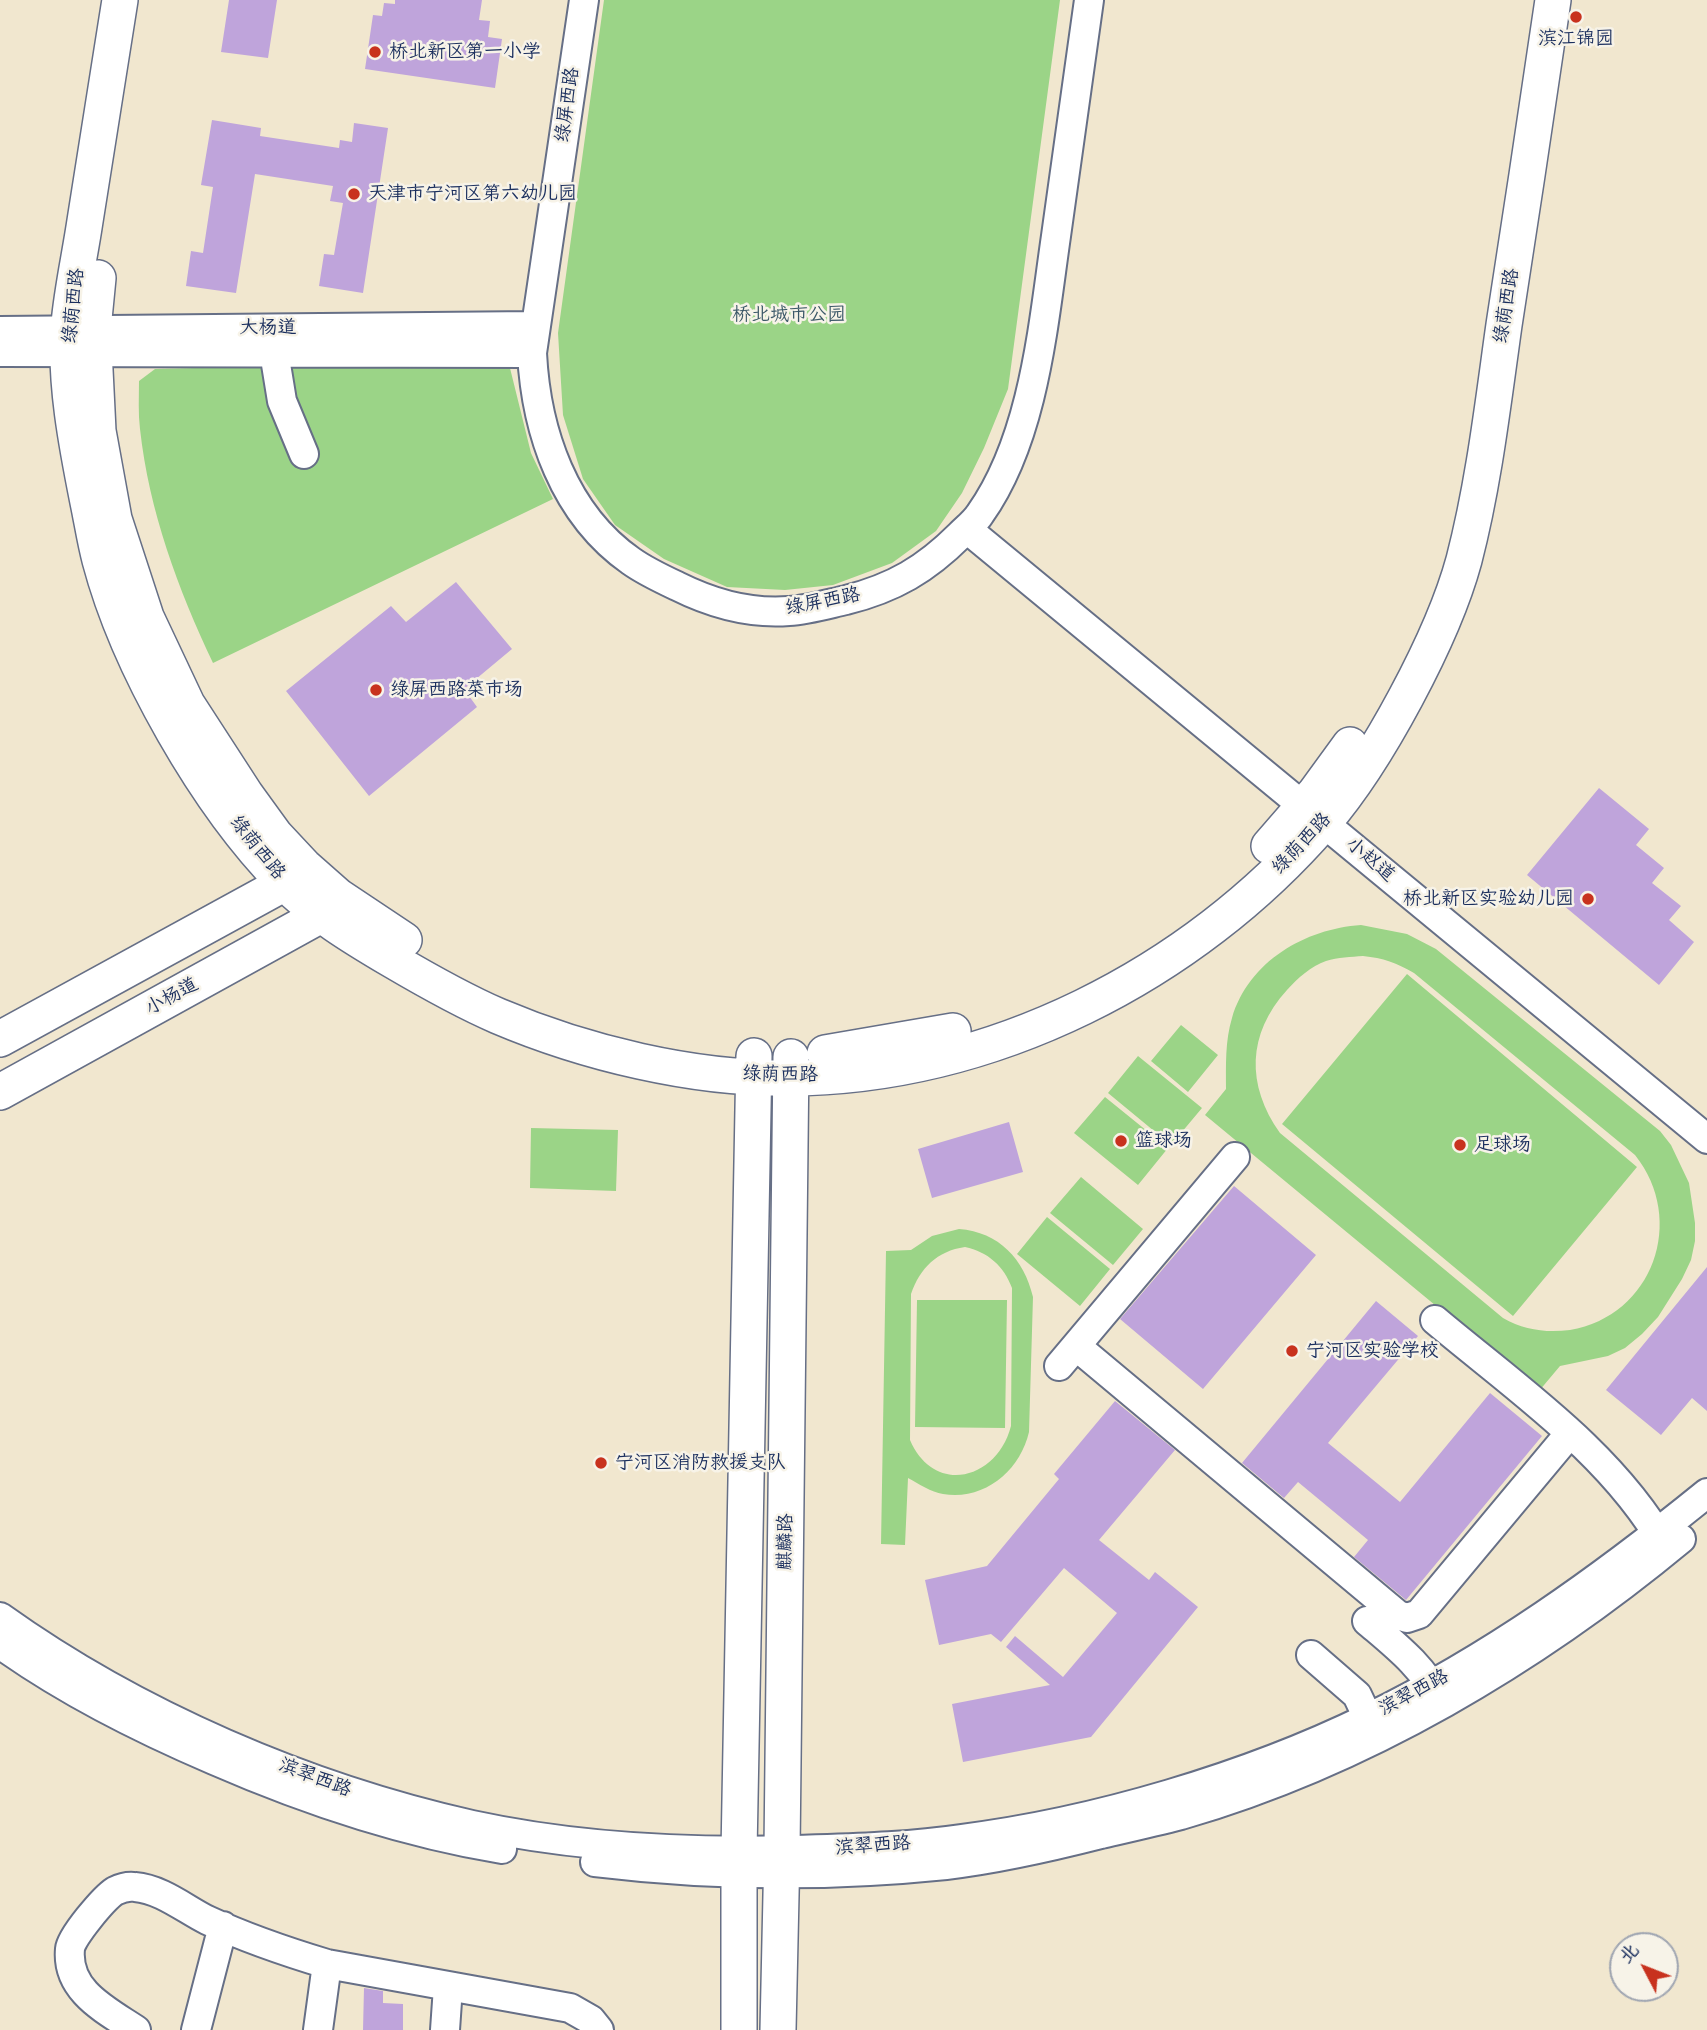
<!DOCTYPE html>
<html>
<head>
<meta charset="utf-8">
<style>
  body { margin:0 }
  #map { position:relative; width:1707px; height:2030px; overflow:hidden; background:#f1e7cf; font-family:"Balsamiq Sans","LXGW WenKai TC",sans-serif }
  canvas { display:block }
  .north { position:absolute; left:1609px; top:1932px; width:70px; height:70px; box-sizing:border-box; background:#f7f3e8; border:2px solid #9fa5b1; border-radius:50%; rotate:312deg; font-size:19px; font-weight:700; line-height:28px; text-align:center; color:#1b2f5e }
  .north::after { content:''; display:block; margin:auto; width:24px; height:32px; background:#c8321e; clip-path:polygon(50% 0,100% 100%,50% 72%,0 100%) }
</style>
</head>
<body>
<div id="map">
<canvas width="1707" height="2030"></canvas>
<div class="north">北</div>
</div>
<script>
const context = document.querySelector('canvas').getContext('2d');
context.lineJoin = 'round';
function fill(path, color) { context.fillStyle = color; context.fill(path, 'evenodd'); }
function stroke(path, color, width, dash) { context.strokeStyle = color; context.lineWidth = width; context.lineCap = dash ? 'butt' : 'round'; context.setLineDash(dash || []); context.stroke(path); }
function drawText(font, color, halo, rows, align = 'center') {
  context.font = font + ' "Balsamiq Sans","LXGW WenKai TC",sans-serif'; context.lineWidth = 5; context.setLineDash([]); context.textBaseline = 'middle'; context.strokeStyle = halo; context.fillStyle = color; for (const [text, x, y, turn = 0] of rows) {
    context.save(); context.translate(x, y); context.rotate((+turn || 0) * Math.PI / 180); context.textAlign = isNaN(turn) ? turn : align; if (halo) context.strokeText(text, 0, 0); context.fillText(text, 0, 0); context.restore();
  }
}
fill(new Path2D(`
  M604 0H1060L1008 389 984 448 962 493 936 531 892 563 833 585 785 590 727 587 664 559 615 525 583 479 563 415 558 333Z
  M508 360 531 453 553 499 213 663C178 589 149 511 140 429 138 413 139 397 139 381L155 369Z
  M1361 925 1407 934 1436 949 1660 1131 1671 1145 1689 1183 1695 1223V1241L1691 1260 1682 1279 1658 1317 1642 1334 1625 1348 1608 1356 1560 1366 1539 1391 1205 1115 1226 1089C1226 1065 1225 1041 1232 1018 1249 961 1305 929 1361 925ZM1363 956C1383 958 1397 963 1414 973L1635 1155C1687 1220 1653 1316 1570 1330 1546 1333 1524 1330 1503 1318L1280 1133C1246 1085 1247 1034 1287 990 1298 978 1311 966 1326 961 1338 957 1351 957 1363 956Z
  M1407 974 1637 1167 1513 1316 1282 1124Z
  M1181 1025 1218 1055 1188 1092 1151 1061Z
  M1138 1056 1202 1108 1171 1145 1108 1093Z
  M1105 1097 1168 1148 1138 1185 1074 1133Z
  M531 1128 618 1130 616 1191 530 1188Z
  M1081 1177 1143 1229 1113 1265 1050 1213Z
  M1047 1217 1110 1269 1080 1306 1017 1254Z
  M959 1229C999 1232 1024 1259 1033 1297L1029 1432C1020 1471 984 1501 943 1494 931 1492 919 1484 908 1478L905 1545 881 1544 886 1251 911 1250 932 1236ZM965 1247C988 1252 1004 1266 1012 1288L1011 1426C997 1480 934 1496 910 1440L911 1294C920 1268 937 1251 965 1247Z
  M917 1300H1007L1005 1428 915 1427Z`), '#9bd487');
fill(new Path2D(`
  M229 0H277L268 58 221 52Z
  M395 0H482L479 20 490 21 488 37 502 39 495 88 365 69 373 15 382 16 384 3 395 4Z
  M212 120 261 128 260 136 339 148 340 140 352 142 354 123 388 128 363 293 319 286 324 254 334 255 343 203 330 201 333 186 255 174 236 293 186 286 191 251 203 253 213 187 201 185Z
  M456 582 512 649 464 689 477 707 369 796 286 691 391 606 406 622Z
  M1599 788 1649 829 1636 845 1664 868 1652 883 1681 906 1669 920 1694 942 1659 985 1527 875Z
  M1009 1122 1023 1172 932 1198 918 1149Z
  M1234 1186 1316 1255 1203 1389 1120 1319Z
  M1707 1267V1411L1692 1398 1661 1435 1606 1390Z
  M1376 1301 1418 1336 1328 1443 1400 1502 1490 1393 1542 1436 1406 1600 1354 1557 1368 1540 1298 1482 1284 1498 1242 1463Z
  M1115 1401 1175 1450 1099 1540 1149 1580 1155 1572 1198 1607 1091 1737 963 1762 952 1704 1050 1685 1006 1647 1015 1636 1063 1677 1117 1613 1064 1568 1001 1642 991 1634 939 1645 925 1580 987 1566 1059 1479 1054 1474Z
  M364 1988 383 1991V2003L403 2004V2030H363Z`), '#bfa4db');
const minor = new Path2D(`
  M584 0 532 353C536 432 564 514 631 561 645 571 662 579 677 586 711 603 751 614 789 611 808 610 828 604 846 600 894 588 926 569 960 535 967 528 975 522 980 514 1034 438 1043 326 1056 236 1067 157 1078 79 1089 0
  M0 331 535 326
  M0 352 532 353
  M274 352 282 401 304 454
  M967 529 1707 1139
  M1435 1320C1517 1389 1612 1453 1666 1548
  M1076 1346 1398 1615 1407 1618 1419 1614 1570 1433
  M1059 1366 1235 1157
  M0 1617C137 1715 307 1788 472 1825 578 1848 687 1853 795 1850 850 1848 906 1847 961 1839 1095 1822 1247 1777 1368 1718 1491 1658 1601 1579 1707 1493
  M1367 1621C1395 1645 1424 1667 1440 1701
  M0 1644C67 1692 139 1728 214 1760 308 1801 401 1832 502 1849
  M1311 1655 1357 1695 1376 1735
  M595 1862C711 1876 829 1877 946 1865 998 1859 1050 1847 1101 1834 1127 1828 1154 1822 1181 1815 1364 1762 1535 1660 1681 1539
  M136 2030C106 2010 66 1991 70 1949 71 1937 104 1898 115 1891 121 1888 128 1886 135 1887 161 1889 185 1909 207 1920 246 1938 287 1952 327 1964L570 2008 591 2020 599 2030
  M196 2030 223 1926
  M318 2030 327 1964
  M445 2030 448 1987`);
const major = new Path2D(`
  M120 0C108 74 97 147 85 221 80 255 72 290 69 324 64 380 77 447 88 502 92 521 95 541 100 560 128 666 207 804 284 882 315 914 353 937 392 960 426 980 461 1000 498 1016 585 1053 693 1079 788 1078 992 1077 1192 975 1324 822 1356 785 1383 740 1406 697 1429 654 1451 608 1464 560 1484 483 1493 403 1504 325 1521 217 1537 108 1553 0
  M98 278 93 329 98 431 114 519 146 617 187 704 246 795 275 835 304 866 338 896 404 940
  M1269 846 1315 793 1350 745
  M0 1039 285 883 302 868
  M825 1053 953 1031
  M0 1092 321 915 335 898
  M739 2030V1852L754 1056
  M778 2030 782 1850 791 1057`);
stroke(minor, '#666f86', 32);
stroke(major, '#666f86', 38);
stroke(minor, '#fff', 28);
stroke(major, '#fff', 35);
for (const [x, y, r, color] of [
  [1576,17,7,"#c8321e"],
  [375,52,7,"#c8321e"],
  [354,194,7,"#c8321e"],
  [376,690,7,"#c8321e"],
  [1588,899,7,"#c8321e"],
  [1121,1141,7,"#c8321e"],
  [1460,1145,7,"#c8321e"],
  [1292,1351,7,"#c8321e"],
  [601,1463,7,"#c8321e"]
]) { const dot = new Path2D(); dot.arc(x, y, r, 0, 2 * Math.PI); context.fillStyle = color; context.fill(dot); stroke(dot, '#f7f3e8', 2.5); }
drawText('19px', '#1b2f5e', '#f7f3e8', [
  ["滨江锦园",1576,39,"center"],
  ["桥北新区第一小学",389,52],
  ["天津市宁河区第六幼儿园",368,194],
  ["绿屏西路菜市场",390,690],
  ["桥北新区实验幼儿园",1574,899,"right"],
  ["篮球场",1135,1141],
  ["足球场",1474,1145],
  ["宁河区实验学校",1306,1351],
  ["宁河区消防救援支队",615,1463]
], 'left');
drawText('19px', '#1b2f5e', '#f7f3e8', [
  ["绿屏西路",568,105,-82],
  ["绿荫西路",74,306,-84],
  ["绿荫西路",1507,306,-81],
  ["大杨道",268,328],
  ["绿屏西路",823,602,-11],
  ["绿荫西路",1302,844,-47],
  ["绿荫西路",257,848,51],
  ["小赵道",1370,860,40],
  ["小杨道",172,997,-29],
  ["绿荫西路",780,1075,1],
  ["麒麟路",786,1542,-89],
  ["滨翠西路",1414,1693,-28],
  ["滨翠西路",315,1778,21],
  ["滨翠西路",873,1846,-4]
]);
drawText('19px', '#3b5868', '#f7f3e8', [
  ["桥北城市公园",789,315]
]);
</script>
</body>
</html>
